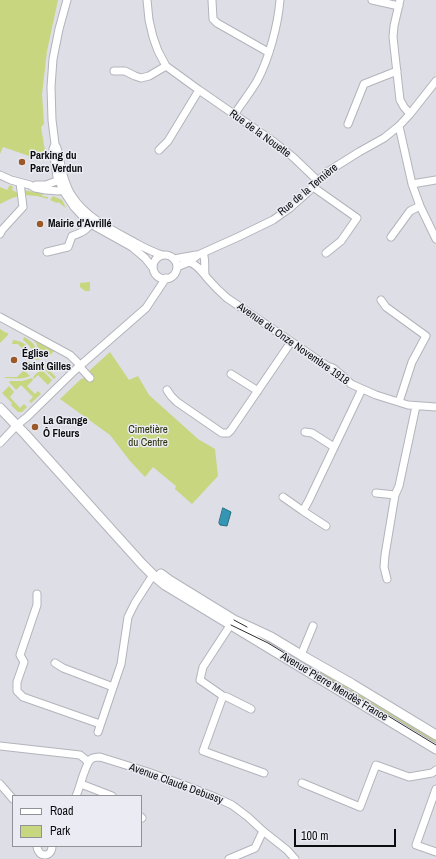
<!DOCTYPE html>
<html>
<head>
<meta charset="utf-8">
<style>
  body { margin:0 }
  #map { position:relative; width:436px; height:859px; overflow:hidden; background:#dddee6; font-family:"Archivo Narrow",sans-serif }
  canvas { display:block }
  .legend { position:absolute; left:12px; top:795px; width:130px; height:52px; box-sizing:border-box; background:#eaebf3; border:1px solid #919297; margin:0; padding:5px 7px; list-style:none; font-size:12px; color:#0b0c0e }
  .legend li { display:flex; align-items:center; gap:8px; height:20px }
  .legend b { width:20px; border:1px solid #919297 }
  .scale { position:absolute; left:294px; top:829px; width:102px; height:18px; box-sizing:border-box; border:2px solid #0b0c0e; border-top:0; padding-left:5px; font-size:12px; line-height:14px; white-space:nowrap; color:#0b0c0e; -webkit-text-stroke:3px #eaebf3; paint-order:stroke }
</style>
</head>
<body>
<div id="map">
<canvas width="436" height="859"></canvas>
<ul class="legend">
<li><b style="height:5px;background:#fff"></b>Road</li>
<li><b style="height:11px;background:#c7d67f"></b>Park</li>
</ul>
<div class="scale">100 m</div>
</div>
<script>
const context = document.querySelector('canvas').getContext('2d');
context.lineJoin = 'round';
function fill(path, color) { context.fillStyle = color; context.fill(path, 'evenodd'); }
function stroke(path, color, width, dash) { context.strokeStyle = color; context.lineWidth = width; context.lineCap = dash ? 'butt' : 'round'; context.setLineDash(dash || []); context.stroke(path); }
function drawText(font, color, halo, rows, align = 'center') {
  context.font = font + ' "Archivo Narrow",sans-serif'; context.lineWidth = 3; context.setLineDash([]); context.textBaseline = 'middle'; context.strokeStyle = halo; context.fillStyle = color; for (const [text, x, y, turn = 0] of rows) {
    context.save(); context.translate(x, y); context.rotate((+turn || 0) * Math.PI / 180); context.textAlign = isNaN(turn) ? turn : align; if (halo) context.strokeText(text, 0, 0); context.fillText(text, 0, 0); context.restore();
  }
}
fill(new Path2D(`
  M0 0H58L47 51 42 94 44 124 41 127 46 157 44 161 3 147 0 154Z
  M10 185 13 187 12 190 18 193 19 196 12 198 0 204V187L7 190Z
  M24 190 43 194 42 196 48 197V199L37 196 24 195Z
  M53 196 62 200 66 208 58 202 57 203 50 200Z
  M90 282V291H85L80 287V283Z
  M0 329 6 333 7 332 8 335 0 343Z
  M24 337C34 342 38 349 39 360L34 359C34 351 30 345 23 340Z
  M31 338 55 350 48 357 40 353 36 343Z
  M13 340C24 341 32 348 31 359H27V354L18 344H12Z
  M110 352 129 380 138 376 149 395 198 439 215 449 218 476 192 504 175 489 176 486 153 467 145 477 130 461 110 435 60 399 81 379 88 377V372Z
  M48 361 50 363 46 367 56 377 54 379 42 367Z
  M27 362H31L29 367 25 371 30 376C22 380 13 378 5 378L4 377H17L27 367Z
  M41 369 52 380 48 385 38 375 34 379 33 377Z
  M32 378 33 380 27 386 35 394 38 391 41 394 31 403 29 401 33 397 21 385 16 390 9 382 10 381H22Z
  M9 386 14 392 10 397 20 408 24 404 27 407 22 412H18L11 405 12 403 2 393Z
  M269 640 349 687 346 691 267 644Z
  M351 689 436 740V745L349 693Z`), '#c7d67f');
const water = new Path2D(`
  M223 508 231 512 227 526 220 525 219 523Z`);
fill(water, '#3496b3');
stroke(water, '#286d82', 1);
const minor = new Path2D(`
  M67 0 59 29 53 59 51 87 52 120 55 144 53 149 57 177 64 192 74 207 85 219 96 227 132 247 145 258 153 268
  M147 0 149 20 153 37 158 51 166 66 199 90 274 142 293 157 318 181
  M212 0 213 19 217 23 268 52
  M372 0 399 6
  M400 0 394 26 393 37 400 100 404 107 410 114
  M114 71H125L135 76 141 78 149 76 166 66
  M234 115C241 104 250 93 257 81 269 59 278 25 280 0
  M348 124 364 84 397 71
  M399 126 412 184 420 206 436 239
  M56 146 57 148C61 164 63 182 72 196 86 218 112 230 134 242 145 248 150 251 162 255
  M159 150 168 141 199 90
  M0 175 11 180 30 185 35 188 46 190 59 191 66 187
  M412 184 436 180
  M36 185H46L62 179
  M313 187 357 218 341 241 326 253
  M0 234 2 230 23 207 20 183
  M391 237 410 211 420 206
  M47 252 68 247 72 236C84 232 86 230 94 221
  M203 253C206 260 204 267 205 274
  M153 267a12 12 0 1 1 24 0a12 12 0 1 1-24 0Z
  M174 259 196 255
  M189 262C198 265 202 272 208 279 214 286 220 292 227 298L327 366 333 368 347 380 351 384 376 395 408 405 436 407
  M177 267 189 262 198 255 238 237 273 220 290 208 308 192 327 172 359 152 384 138 399 126 410 114 436 81
  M381 300 386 307 426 336 412 362 399 402
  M0 317 70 355 80 365
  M79 366 90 378
  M231 374 258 391
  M167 390 171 396 177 402 222 433H228L231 430 291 342
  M305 432 312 433 334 447
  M0 443 17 425 27 417 74 371 146 308 166 278
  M376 493 395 495
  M283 497 303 511
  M326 526 303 511 309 500 362 389
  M387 579 384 567 385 555 395 495 399 486 416 406
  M37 594V605L20 655 24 662 17 682V691L23 697 100 724
  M233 621 203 667 200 680 223 696 203 751 264 773
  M301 655 313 626
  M55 663 63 668 113 687
  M223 696 227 697 251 709
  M98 732 121 664 128 617 135 603 153 575
  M0 746 80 755 85 759 88 763
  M302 783 360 807 376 765 409 777 432 773 436 770
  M0 784 13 799
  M81 784 112 796
  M436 789 416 845 436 852
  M76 796C80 788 85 764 91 759 94 757 97 757 100 757L148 772 192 788 217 798 232 805 248 817 263 831 287 850 295 859
  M141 817 142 818
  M37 846C38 858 52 858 52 846
  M229 859 255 848 263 831`);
const major = new Path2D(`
  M0 408 25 434 142 564 153 575 165 585 431 746 436 749
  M161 574 169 580 234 620 254 629 271 637 301 655 352 684 436 735`);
stroke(minor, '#b3b4bb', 9);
stroke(major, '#b3b4bb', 11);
stroke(minor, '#fff', 7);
stroke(major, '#fff', 9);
stroke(new Path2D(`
  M234 620 247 627
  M231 625 268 643 436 745`), '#2c2d30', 1);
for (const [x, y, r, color] of [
  [22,162,4,"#9b5828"],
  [40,224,4,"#9b5828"],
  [14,360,4,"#9b5828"],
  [35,427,4,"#9b5828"]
]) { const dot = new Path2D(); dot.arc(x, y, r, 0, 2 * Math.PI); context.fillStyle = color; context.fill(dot); stroke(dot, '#eaebf3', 1.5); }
drawText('11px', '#0b0c0e', '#eaebf3', [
  ["Rue de la Nouette",260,134,36],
  ["Rue de la Ternière",308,190,-40],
  ["Avenue du Onze Novembre 1918",293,344,35],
  ["Avenue Pierre Mendès France",334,687,31],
  ["Avenue Claude Debussy",176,784,20]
]);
drawText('bold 11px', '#0b0c0e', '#eaebf3', [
  ["Parking du",30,156],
  ["Parc Verdun",30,169],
  ["Mairie d'Avrillé",48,224],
  ["Église",22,354],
  ["Saint Gilles",22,367],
  ["La Grange",43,421],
  ["Ô Fleurs",43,434]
], 'left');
drawText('11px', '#292f05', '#eaebf3', [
  ["Cimetière",148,430],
  ["du Centre",148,443]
]);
</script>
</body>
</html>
